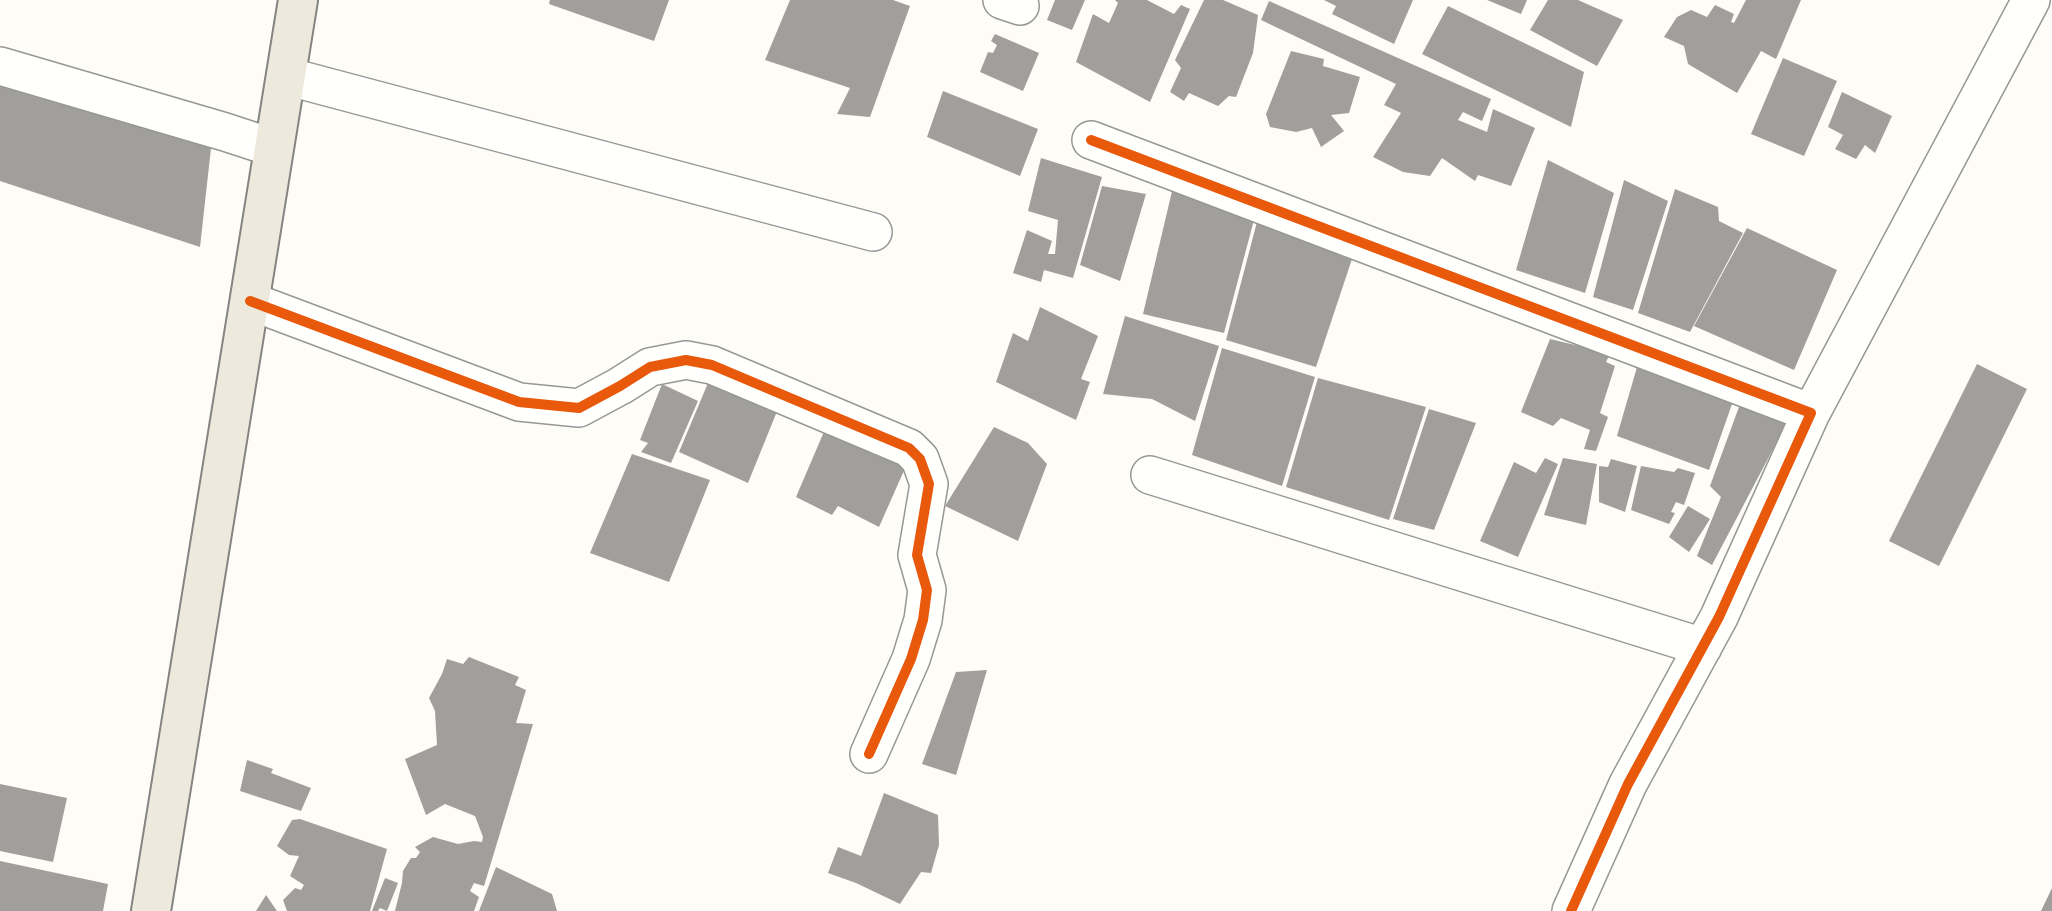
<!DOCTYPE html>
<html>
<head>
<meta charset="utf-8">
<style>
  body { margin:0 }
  canvas { display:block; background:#fdfcf7 }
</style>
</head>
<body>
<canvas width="2052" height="911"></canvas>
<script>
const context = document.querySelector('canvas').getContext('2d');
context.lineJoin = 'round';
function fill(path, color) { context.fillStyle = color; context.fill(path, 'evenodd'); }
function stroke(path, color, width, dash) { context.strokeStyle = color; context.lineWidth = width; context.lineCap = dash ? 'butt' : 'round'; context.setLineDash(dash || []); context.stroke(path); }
fill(new Path2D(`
  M550 0H669L654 41 549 4Z
  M790 0H893L910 6 870 117 837 114 850 88 765 60Z
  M1055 0H1085L1072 30 1047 20Z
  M1115 0H1147L1174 14 1181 5 1190 9 1150 102 1076 62 1093 14 1109 23 1118 3Z
  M1204 0H1223L1258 15 1253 53 1236 97 1229 96 1218 106 1189 93 1184 101 1170 92 1181 68 1175 60Z
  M1324 0H1413L1394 44 1332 14 1336 6Z
  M1487 0H1527L1521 14Z
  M1548 0H1578L1623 20 1597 66 1530 30Z
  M1746 0H1801L1776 59 1761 51 1737 93 1688 64 1684 46 1664 37 1677 17 1691 10 1707 17 1715 5 1734 14 1731 22 1734 23Z
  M1269 1 1491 99 1482 121 1463 112 1458 120 1487 132 1493 109 1535 128 1511 186 1478 175 1475 181 1442 158 1430 176 1403 172 1373 157 1401 113 1384 105 1396 84 1261 20Z
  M1448 6 1584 72 1571 127 1422 54Z
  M995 34 1039 53 1023 91 980 72 988 52 993 53 997 45 991 41Z
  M1291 51 1324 59 1323 66 1360 77 1349 113 1331 115 1344 131 1321 147 1312 128 1296 132 1270 127 1266 114Z
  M1783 58 1837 81 1804 156 1751 134Z
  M0 80 211 148 200 247 0 181Z
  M943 91 1038 129 1020 176 927 137Z
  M1842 92 1892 116 1875 153 1865 145 1856 159 1835 149 1843 135 1828 127Z
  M1041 158 1102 177 1073 278 1044 270 1041 282 1013 273 1027 230 1052 241 1048 254H1055L1058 220 1028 211Z
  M1548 160 1614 193 1585 293 1516 270Z
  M1624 180 1668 201 1633 310 1593 297Z
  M1102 186 1146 194 1120 281 1080 265Z
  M1173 187 1255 216 1224 333 1143 314Z
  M1675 189 1718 207 1719 221 1743 233 1690 332 1638 313Z
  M1258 218 1355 250 1316 367 1226 340Z
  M1747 228 1837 270 1794 370 1694 326Z
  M1040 307 1098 336 1081 379 1090 382 1076 420 996 382 1013 333 1028 341Z
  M1125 316 1219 346 1195 421 1152 399 1103 394Z
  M1581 336 1613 348 1606 362 1615 366 1600 413 1608 417 1596 451 1584 449 1590 430 1561 418 1553 426 1521 412 1550 339 1575 345Z
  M1222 348 1315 377 1282 486 1192 455Z
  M1977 364 2027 389 1939 566 1889 541Z
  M1637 367 1687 382 1732 404 1709 470 1617 436Z
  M713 371 782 399 748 483 679 452Z
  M1318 378 1426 407 1389 520 1286 487Z
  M662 384 698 401 671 463 641 452 648 443 640 440Z
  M1743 396 1792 413 1712 565 1697 556 1721 497 1710 486Z
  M1429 409 1476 423 1434 530 1393 519Z
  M826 427 874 444 872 454 906 466 879 527 838 506 832 515 796 497Z
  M994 427 1028 443 1047 464 1018 541 945 506Z
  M632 454 710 480 669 582 590 553Z
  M1545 458 1558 464 1518 557 1480 541 1514 462 1536 473Z
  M1563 458 1597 464 1586 525 1544 515Z
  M1611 459 1637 466 1625 512 1599 502V466L1608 467Z
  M1641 466 1674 472 1678 468 1695 473 1684 505 1676 502 1671 512 1675 513 1669 524 1631 510Z
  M1688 506 1710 519 1689 552 1669 537Z
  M469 657 519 677 515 685 526 690 516 723 533 724 484 886 474 883 470 891 479 897 474 911H395L402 883 403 871 411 858H416L420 852 415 847 433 837 458 844 474 841 482 842 483 837 475 816 445 804 426 815 405 759 437 745 435 711 429 698 442 674 447 659 463 664Z
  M987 670 956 775 922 764 956 672Z
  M247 760 273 769 271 773 311 788 301 811 240 791Z
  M0 784 67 798 53 862 0 851Z
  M884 793 938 815 939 845 931 873 921 872 900 904 856 883 828 873 838 847 861 856Z
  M300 819 387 849 370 911H287L283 900 295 888 301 890 304 885 290 876 299 856 289 855 277 846 292 820Z
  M0 861 108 884 103 911H0Z
  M496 867 552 894 557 911H479Z
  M385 878 398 883 387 911 380 908 378 911H372Z
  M2052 888V911H2041Z
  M266 895 277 911H256Z`), '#a19f9c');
const minor = new Path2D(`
  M1002 0 1020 6
  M0 66 225 132 274 148
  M286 76 873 232
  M1091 140 1811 413
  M250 301 519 402 579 408 620 386 650 367 686 360 712 365 909 448 920 459 929 484 917 555 927 590 923 620 911 659 869 754
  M1150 475 1703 647
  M1571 911 1628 784 1719 617 1811 413 2031 0`);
const major = new Path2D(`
  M151 911 298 0`);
stroke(minor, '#979795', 40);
stroke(major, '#858482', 42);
stroke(minor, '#fffffe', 37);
stroke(major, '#ede9dc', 38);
stroke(new Path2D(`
  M1091 140 1811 413 1719 617 1628 784 1571 911
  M250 301 519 402 579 408 620 386 650 367 686 360 712 365 909 448 920 459 929 484 917 555 927 590 923 620 911 659 869 754`), '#e8590c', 10);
</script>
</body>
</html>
